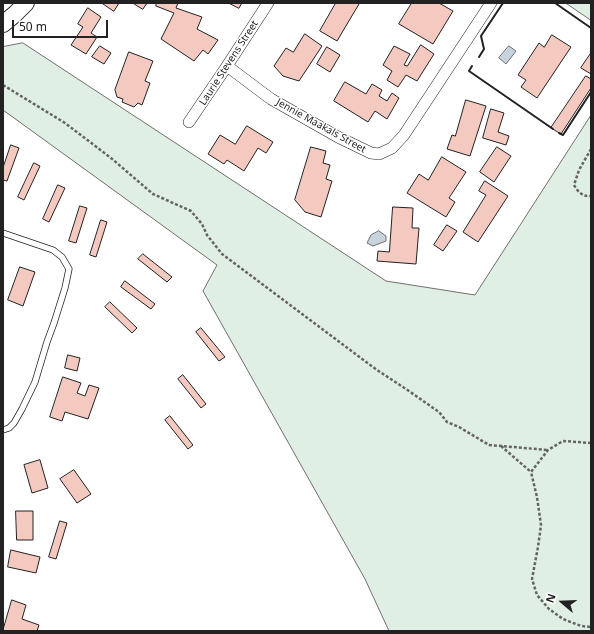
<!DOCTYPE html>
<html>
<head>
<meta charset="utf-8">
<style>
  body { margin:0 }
  #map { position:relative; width:594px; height:634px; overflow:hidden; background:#fff; font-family:"Noto Sans",sans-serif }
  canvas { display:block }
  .frame { position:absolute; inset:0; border:4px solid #222; pointer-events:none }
  .north { position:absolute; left:542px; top:582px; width:40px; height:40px; -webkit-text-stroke:3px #fff; paint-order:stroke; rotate:289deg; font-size:11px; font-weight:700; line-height:16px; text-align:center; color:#222 }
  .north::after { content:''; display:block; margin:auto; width:14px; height:18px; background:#222; clip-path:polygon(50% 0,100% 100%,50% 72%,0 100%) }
  .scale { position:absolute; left:12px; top:20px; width:96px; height:18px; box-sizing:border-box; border:2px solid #222; border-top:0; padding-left:5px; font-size:12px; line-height:14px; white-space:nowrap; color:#222; -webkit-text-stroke:3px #fff; paint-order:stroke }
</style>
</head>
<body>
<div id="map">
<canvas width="594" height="634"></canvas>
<div class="frame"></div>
<div class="north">N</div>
<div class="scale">50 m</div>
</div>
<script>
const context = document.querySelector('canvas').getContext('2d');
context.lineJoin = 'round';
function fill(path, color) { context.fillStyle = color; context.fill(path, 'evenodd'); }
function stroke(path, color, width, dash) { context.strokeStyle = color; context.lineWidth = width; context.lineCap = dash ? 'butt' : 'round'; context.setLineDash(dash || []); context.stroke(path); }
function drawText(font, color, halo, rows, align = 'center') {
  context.font = font + ' "Noto Sans",sans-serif'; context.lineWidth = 3; context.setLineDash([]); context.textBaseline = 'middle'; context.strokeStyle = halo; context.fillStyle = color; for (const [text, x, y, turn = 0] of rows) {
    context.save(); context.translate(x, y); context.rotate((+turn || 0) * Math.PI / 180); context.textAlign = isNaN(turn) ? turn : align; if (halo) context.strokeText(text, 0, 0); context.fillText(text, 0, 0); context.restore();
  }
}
const green = new Path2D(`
  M566 3H591V20Z
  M23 43 386 281 475 295 591 115V631H389L365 579 203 291 217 265 3 110V47Z`);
fill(green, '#e0efe3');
stroke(green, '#6f6f6f', 1);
const water = new Path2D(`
  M509 46 516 51 506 64 499 58Z
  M379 231 386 236V241L373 246 367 243 371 235Z`);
fill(water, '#c7d3dd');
stroke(water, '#6f6f6f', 1);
const building = new Path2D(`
  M102 3H119L114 11Z
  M133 3H147L143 9Z
  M157 3H178L176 8 202 17 197 29 218 40 208 54 203 50 194 61 161 39 174 13 156 6Z
  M229 3H242L239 8Z
  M336 3H358L359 4 337 41 320 31Z
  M412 3H439L453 11 433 44 399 24Z
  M88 8 101 17 91 33 97 37 86 54 71 45 83 27 78 24Z
  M305 34 322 46 299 81 283 76 274 66 286 48 293 52Z
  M552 35 571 47 537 98 521 87 526 80 518 75 539 43 544 47Z
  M421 45 434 54 417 81 406 75 398 87 387 80 392 71 383 65 394 46 410 54 404 65 407 66Z
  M100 46 111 53 104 64 92 57Z
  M327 47 340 55 330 72 317 64Z
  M129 52 153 61 145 81 150 83 142 105 138 103 134 107 122 102 123 99 117 97 115 90Z
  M591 53V74L581 68Z
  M586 76 591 79V88L561 134 551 128Z
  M345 82 366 94 372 84 382 90 379 96 387 101 392 93 399 98 387 119 375 111 368 122 334 101Z
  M466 100 486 106 470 156 447 149 452 135 455 136Z
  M491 109 504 113 498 132 509 136 506 145 483 138Z
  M247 126 273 142 266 153 258 148 244 171 227 160 224 164 208 154 220 135 235 144Z
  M11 145 19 148 7 181 3 180V168Z
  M311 147 326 151 323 163 330 165 326 179 332 181 321 217 305 212 295 200Z
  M497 147 511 156 494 182 480 172Z
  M442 157 466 172 449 198 455 202 446 217 407 193 419 174 428 180Z
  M34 163 40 166 24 200 18 197Z
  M485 181 508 196 478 242 463 232 486 195 479 191Z
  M58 185 65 188 49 222 43 219Z
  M80 206 87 208 76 243 69 241Z
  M393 207 413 208 412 228H419L416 264 377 261 378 251 389 252Z
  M101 220 107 222 96 257 90 255Z
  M447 225 457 231 443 251 434 245Z
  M143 254 172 277 167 282 138 259Z
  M20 267 35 272 23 306 8 300Z
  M125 281 155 304 151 309 121 287Z
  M110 302 137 328 132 333 105 307Z
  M201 328 225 357 219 361 196 332Z
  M68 355 80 358 77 371 65 368Z
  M183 375 206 404 201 408 178 379Z
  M63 377 81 383 77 393 85 396 89 385 99 388 88 419 65 412 62 421 50 417Z
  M170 416 193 445 188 449 165 420Z
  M40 460 48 488 32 493 24 465Z
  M74 470 91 494 77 503 60 479Z
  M16 511H33V540H17Z
  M60 521 67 523 56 559 49 557Z
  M11 550 40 557 36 573 8 567Z
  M12 600 26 605 22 619 39 625 37 631H3Z`);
fill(building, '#f3c9c0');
stroke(building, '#222', 1);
const lane = new Path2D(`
  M3 233 53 250 62 257 69 269 65 288 54 323 47 342 35 382 22 409 14 423 9 428 3 430`);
const street = new Path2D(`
  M227 66 271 99 338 137 371 153 379 154 392 148 404 135 491 3
  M189 122 227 66 268 3`);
const secondary = new Path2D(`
  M3 24 15 14 26 3`);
stroke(lane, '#222', 7);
stroke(street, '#222', 12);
stroke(secondary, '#222', 18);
stroke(new Path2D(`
  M3 85 65 123 111 158 153 194 191 211 202 224 207 235 222 254 377 370 406 389 439 412 447 422 459 427 489 445 548 450
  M591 149 579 170 574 185C578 192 583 197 591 196
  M591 443 563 441 548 450 531 472 537 497 541 525 538 547 532 579 537 595 549 609 563 619 581 626 591 627
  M501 446 531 472`), '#646464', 2.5, [3, 2]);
stroke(lane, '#fff', 5.5);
stroke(street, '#fff', 11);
stroke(secondary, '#fff', 16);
stroke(new Path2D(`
  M555 3 591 28
  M479 57 484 49 481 36 503 3
  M472 66 469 71 553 129
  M559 133 563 135 591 92`), '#222', 2);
drawText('10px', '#222', '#fff', [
  ["Laurie Stevens Street",229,63,-57],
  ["Jennie Maakals Street",321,126,29]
]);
</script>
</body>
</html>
